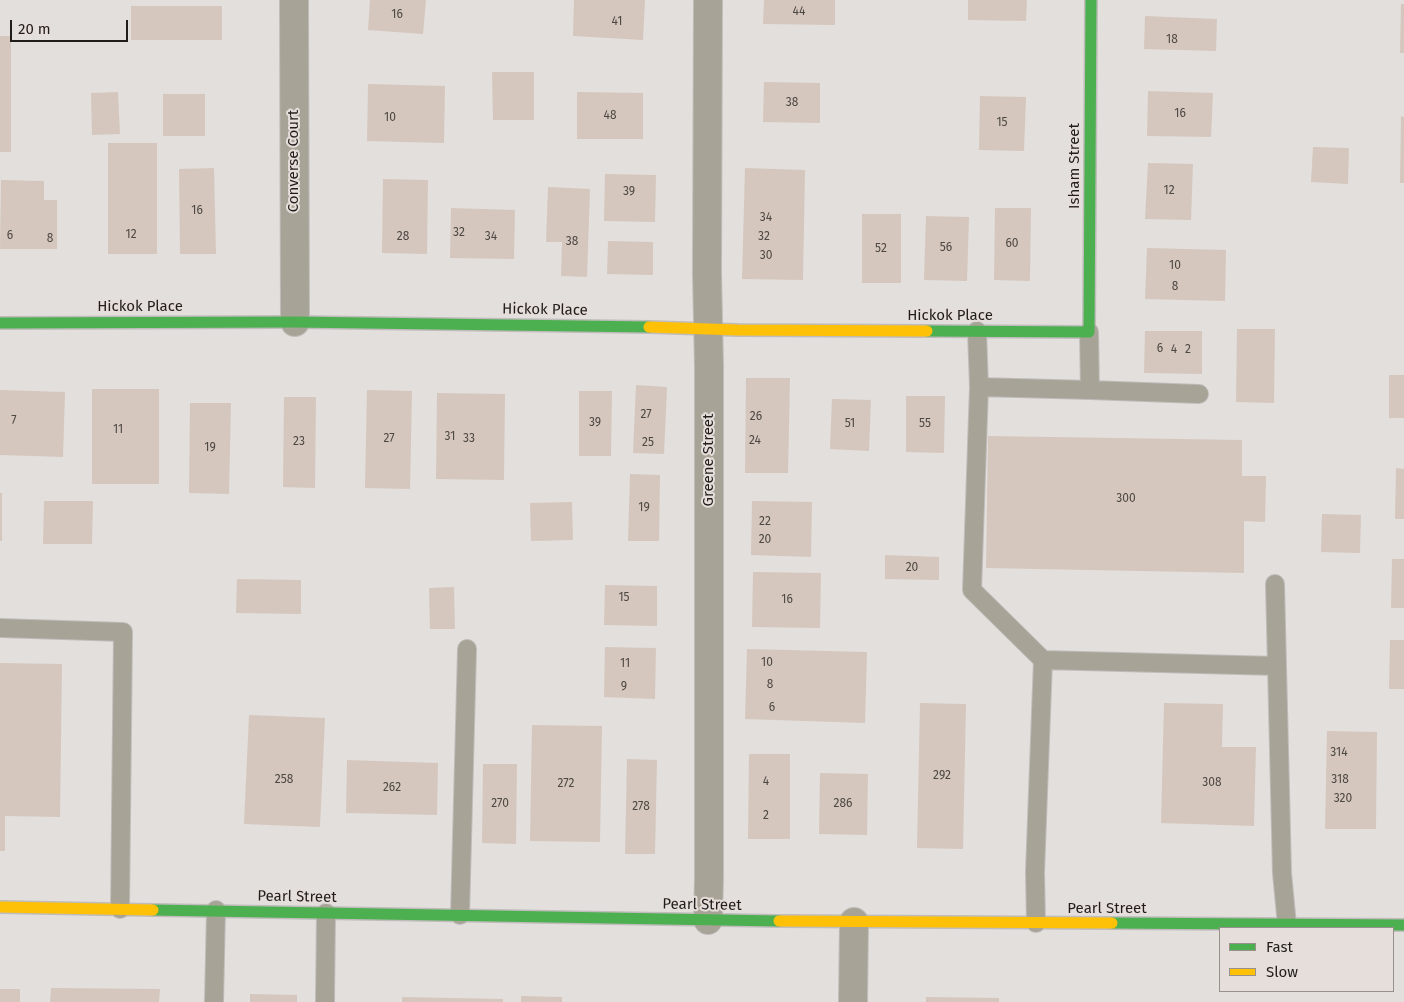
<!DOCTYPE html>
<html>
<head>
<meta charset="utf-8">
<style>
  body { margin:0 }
  #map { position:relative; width:1404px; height:1002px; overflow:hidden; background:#e3dfdd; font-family:"Fira Sans",sans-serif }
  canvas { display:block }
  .legend { position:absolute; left:1219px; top:927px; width:175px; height:65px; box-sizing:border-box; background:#e6deda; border:1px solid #97918e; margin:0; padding:6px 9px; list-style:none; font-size:15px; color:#201d1b }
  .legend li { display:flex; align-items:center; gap:10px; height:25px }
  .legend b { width:25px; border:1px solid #97918e }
  .scale { position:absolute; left:10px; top:20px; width:118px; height:22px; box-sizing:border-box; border:2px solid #201d1b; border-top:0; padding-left:6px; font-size:15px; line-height:18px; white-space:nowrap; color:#201d1b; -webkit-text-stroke:4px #e6deda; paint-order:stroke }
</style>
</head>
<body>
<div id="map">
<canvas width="1404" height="1002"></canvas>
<ul class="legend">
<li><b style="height:6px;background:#4caf50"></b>Fast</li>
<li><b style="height:6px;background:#ffc107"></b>Slow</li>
</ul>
<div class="scale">20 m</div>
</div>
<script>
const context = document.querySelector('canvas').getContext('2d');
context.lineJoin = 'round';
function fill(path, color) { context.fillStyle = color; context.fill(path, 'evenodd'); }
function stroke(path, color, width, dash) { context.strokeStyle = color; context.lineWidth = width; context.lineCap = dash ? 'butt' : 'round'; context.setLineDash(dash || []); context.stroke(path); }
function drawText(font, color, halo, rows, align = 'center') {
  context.font = font + ' "Fira Sans",sans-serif'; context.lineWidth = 4; context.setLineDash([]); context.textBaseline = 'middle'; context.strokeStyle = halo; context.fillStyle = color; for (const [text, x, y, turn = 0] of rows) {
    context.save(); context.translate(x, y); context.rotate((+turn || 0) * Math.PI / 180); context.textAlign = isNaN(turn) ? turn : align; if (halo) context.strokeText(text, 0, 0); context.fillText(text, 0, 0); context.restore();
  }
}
fill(new Path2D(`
  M370 0H426L423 34 368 30Z
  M574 0H645L643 40 573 36Z
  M764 0H835V25L763 24Z
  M968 0H1027L1026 21 968 20Z
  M1401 4H1404V53H1400Z
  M131 6H222V40H131Z
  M1145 16 1217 19 1216 51 1144 49Z
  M0 36H11V152H0Z
  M492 72H534V120H493Z
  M764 82 820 83V123L763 122Z
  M368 84 445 86 444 143 367 141Z
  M1148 91 1213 93 1211 137 1147 136Z
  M118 92 120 134 92 135 91 93Z
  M577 92 643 93V139H577Z
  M163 94H205V136H163Z
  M980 96 1026 97 1024 151 979 150Z
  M1401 116 1404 117V183H1400Z
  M108 143H157V254H108Z
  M1313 147 1349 148 1348 184 1311 182Z
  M1148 163 1193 164 1191 220 1145 219Z
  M214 168 216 254H180L179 169Z
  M745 168 805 170 803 280 742 279Z
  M605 174 656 175 655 222 604 221Z
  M383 179 428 180 427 254 382 253Z
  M1 180 44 181V200H57V249H0Z
  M548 187 590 189 587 277 561 276 562 242H546Z
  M451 208 515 210 514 259 450 258Z
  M995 208H1031L1030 281 994 280Z
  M862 214H901V283H862Z
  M926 216 969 217 967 281 924 280Z
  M608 241 653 242V275L607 274Z
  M1147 248 1226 250 1225 301 1145 299Z
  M1237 329H1275L1274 403 1236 402Z
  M1145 331H1202V374L1144 373Z
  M1389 375H1404V418H1389Z
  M746 378H790L788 473H745Z
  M636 385 667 387 664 454 633 453Z
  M92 389H159V484H92Z
  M0 390 65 392 63 457 0 455Z
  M367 390 412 391 410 489 365 488Z
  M579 391H612L611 456H579Z
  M437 393 505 394 504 480 436 479Z
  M906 396H945L944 453 906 452Z
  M284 397H316L315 488 283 487Z
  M832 399 871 400 869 451 830 449Z
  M190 403H231L229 494 189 493Z
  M988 436 1242 440V476H1266L1265 522 1244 521V573L986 568Z
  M1396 468 1404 469V519H1395Z
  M630 474 660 475 659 541H628Z
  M0 493H2V541H0Z
  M44 501H93L92 544H43Z
  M752 501 812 502 811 557 751 555Z
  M572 502 573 540 531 541 530 503Z
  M1322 514 1361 515 1360 553 1321 552Z
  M885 555 939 557V580L885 579Z
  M1392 559H1404V608H1391Z
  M753 572 821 573 820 628 752 627Z
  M237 579 301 580V614L236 613Z
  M605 585 657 586V626L604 625Z
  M454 587 455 629H430L429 588Z
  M1390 640H1404V689H1389Z
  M605 647 656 648 655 699 604 697Z
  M747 649 867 652 865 723 745 719Z
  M0 663 62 664 60 817 5 816V851H0Z
  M920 703 966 704 963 849 917 848Z
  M1164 703 1223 704 1222 747H1256L1254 826 1161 823Z
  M249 715 325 718 320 827 244 824Z
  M532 725 602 726 600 842 530 841Z
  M1327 731 1377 732 1376 829H1325Z
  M749 754H790V839H748Z
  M627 759 657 760 655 854H625Z
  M347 760 438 763 437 815 346 813Z
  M483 764H517L516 844 482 843Z
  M820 773 868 774 867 835 819 834Z
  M51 988 160 989 159 1002H50Z
  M0 989H20V1002H0Z
  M250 994 297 995V1002H250Z
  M521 996 562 997V1002H521Z
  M402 997 503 999V1002H402Z
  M926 997 999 998V1002H926Z`), '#d5c7bd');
const lane = new Path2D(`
  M977 331 979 387 972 590 1043 660
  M979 387 1090 390 1089 332
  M1090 390 1199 394
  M1275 584 1277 666
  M0 628 123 632 120 909
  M460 915 467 649
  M1036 923 1035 872 1043 660 1277 666 1282 873 1287 925
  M214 1002 216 910
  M325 1002 326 913`);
const street = new Path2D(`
  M294 0 295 322
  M708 920 709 877V367L707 273 708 0
  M853 1002 854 922`);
const fast = new Path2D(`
  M0 323 295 322 649 327
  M927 331 1089 332 1091 0
  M153 910 779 921
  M1112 923 1404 925`);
const slow = new Path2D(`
  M649 327 738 330 927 331
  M0 907 153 910
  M779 921 1112 923`);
stroke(lane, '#bfbcbb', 20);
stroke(street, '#bfbcbb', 30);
stroke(fast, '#bfbcbb', 14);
stroke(slow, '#bfbcbb', 14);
stroke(lane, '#a7a396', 18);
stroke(street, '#a7a396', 28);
stroke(fast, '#4caf50', 11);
stroke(slow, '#ffc107', 11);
drawText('12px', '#4d4844', null, [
  ["44",799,12],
  ["16",397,15],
  ["41",617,22],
  ["18",1172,40],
  ["38",792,103],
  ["16",1180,114],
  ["48",610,116],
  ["10",390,118],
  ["15",1002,123],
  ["12",1169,191],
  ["39",629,192],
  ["16",197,211],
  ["34",766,218],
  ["32",459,233],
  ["12",131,235],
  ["6",10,236],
  ["28",403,237],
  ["34",491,237],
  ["32",764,237],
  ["8",50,239],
  ["38",572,242],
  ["60",1012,244],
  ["56",946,248],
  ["52",881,249],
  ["30",766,256],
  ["10",1175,266],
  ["8",1175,287],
  ["6",1160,349],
  ["4",1174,350],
  ["2",1188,350],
  ["27",646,415],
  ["26",756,417],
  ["7",14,421],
  ["39",595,423],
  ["51",850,424],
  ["55",925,424],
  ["11",118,430],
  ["31",450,437],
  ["27",389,439],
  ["33",469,439],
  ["24",755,441],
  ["23",299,442],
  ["25",648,443],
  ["19",210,448],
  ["300",1126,499],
  ["19",644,508],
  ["22",765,522],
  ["20",765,540],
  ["20",912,568],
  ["15",624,598],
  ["16",787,600],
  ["10",767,663],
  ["11",625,664],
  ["8",770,685],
  ["9",624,687],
  ["6",772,708],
  ["314",1339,753],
  ["292",942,776],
  ["258",284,780],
  ["318",1340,780],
  ["4",766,782],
  ["308",1212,783],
  ["272",566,784],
  ["262",392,788],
  ["320",1343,799],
  ["270",500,804],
  ["286",843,804],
  ["278",641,807],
  ["2",766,816]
]);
drawText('15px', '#201d1b', '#e6deda', [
  ["Converse Court",294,161,-90],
  ["Isham Street",1075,166,-90],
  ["Hickok Place",140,307],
  ["Hickok Place",545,310,1],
  ["Hickok Place",950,316],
  ["Greene Street",709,460,-90],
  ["Pearl Street",297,897,1],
  ["Pearl Street",702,905,1],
  ["Pearl Street",1107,909]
]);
</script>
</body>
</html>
